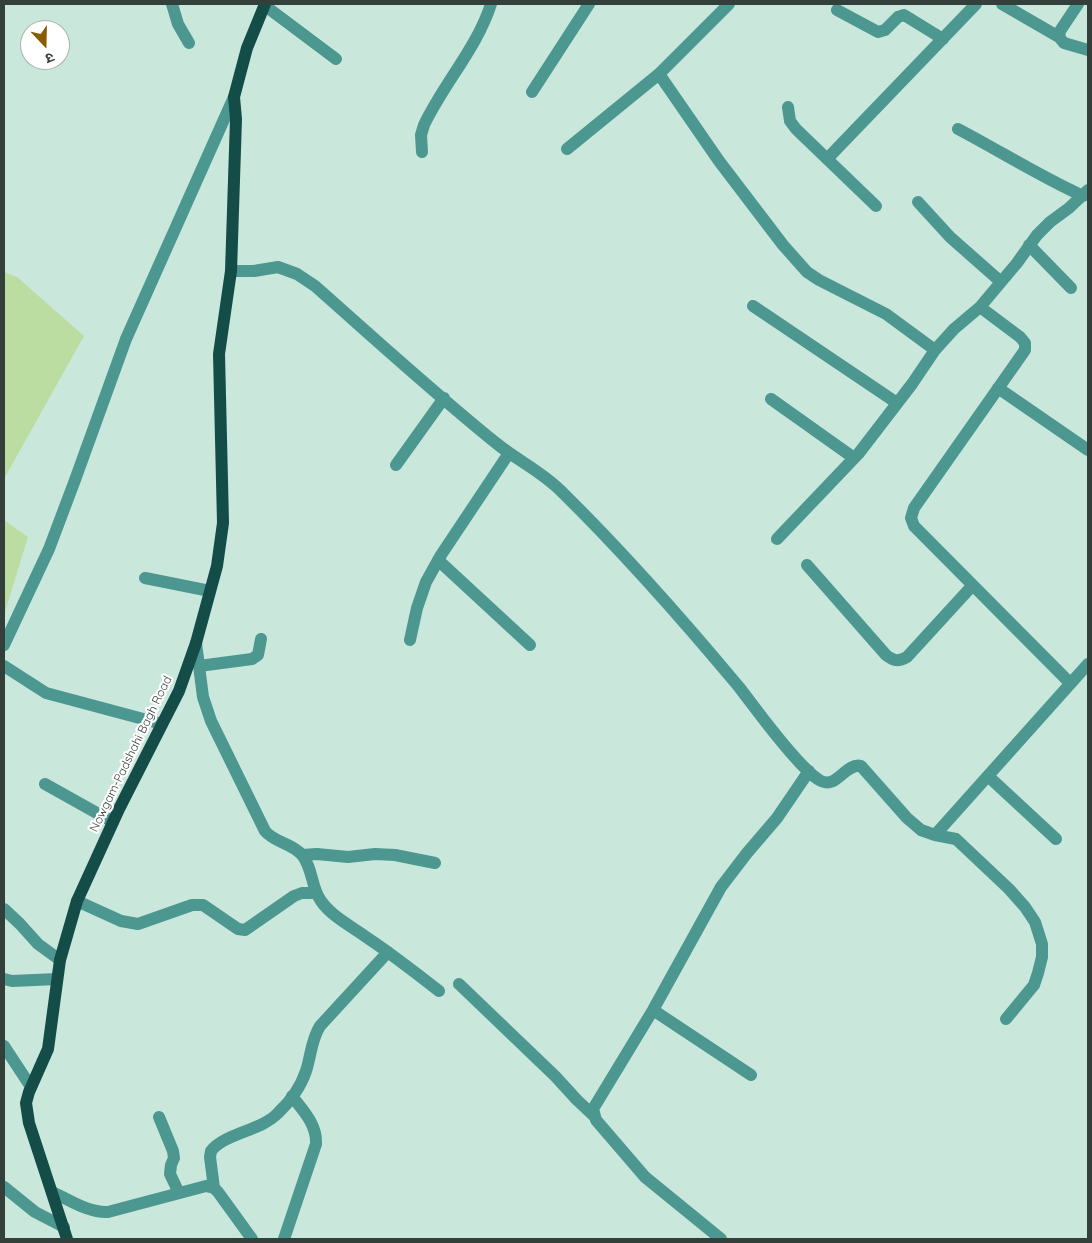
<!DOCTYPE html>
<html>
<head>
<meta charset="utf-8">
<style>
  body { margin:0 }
  #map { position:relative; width:1092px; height:1243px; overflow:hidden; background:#c9e7db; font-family:Quicksand,"Noto Sans Devanagari",sans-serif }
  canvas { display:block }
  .frame { position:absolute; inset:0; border:5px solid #333f3b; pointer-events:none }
  .north { position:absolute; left:20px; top:20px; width:50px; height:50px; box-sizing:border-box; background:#fff; border:1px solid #adb2b1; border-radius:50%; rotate:159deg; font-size:14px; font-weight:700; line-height:20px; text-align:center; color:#333f3b }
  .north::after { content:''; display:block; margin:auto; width:18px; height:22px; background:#895c00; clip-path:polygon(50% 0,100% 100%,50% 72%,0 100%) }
</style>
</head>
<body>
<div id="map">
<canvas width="1092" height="1243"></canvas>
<div class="frame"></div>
<div class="north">उ</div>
</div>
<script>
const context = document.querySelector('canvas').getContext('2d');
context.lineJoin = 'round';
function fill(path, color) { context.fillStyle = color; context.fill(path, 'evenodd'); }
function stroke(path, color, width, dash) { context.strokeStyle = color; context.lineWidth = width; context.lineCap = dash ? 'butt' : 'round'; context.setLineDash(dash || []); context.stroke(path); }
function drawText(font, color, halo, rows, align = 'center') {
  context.font = font + ' Quicksand,sans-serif'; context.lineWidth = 4.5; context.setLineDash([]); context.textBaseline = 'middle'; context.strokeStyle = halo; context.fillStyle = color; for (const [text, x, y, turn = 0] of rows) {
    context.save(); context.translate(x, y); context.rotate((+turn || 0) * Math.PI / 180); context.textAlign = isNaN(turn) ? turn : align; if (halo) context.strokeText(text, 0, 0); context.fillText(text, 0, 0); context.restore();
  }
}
fill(new Path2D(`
  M4 272 17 277 84 336 4 479Z
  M4 520 28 537 4 615Z`), '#bcdda2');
stroke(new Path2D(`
  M172 4 178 24 189 43
  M1002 4 1059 37
  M1078 4 1060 31 1059 37 1064 43 1088 50
  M264 5 336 59
  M837 10 878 32 885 30 898 17 904 15 943 39
  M659 74 719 161 783 245 807 272 819 280 886 314 935 350
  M532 92 589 4
  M788 107 790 121 796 129 876 206
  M958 129C1000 151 1039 176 1083 196
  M567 149 659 74 729 4
  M422 152 421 135 424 125C444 83 477 48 491 4
  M827 159 976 4
  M918 202 950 237 1001 282
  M1029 245 1071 288
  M231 271H254L278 267 297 274 315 286C375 339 434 393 496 443 518 461 543 472 563 493 625 554 683 620 739 687 759 713 778 740 801 764 807 770 813 777 821 781 837 789 846 762 861 766L907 818 921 830 935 835 956 839 1009 889 1025 907 1035 922 1042 944V957L1038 973 1034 985 1006 1019
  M753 306 897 403
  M980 307 1020 337 1025 343V350L914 508 911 518 914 526 1070 683
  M998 388 1088 450
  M771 399 854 458
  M396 465 444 398
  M777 539 859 453 912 384 935 350 954 329 980 307 1017 263 1037 235 1050 222 1069 208 1088 190
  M438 560 530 645
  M807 565 886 655C894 661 898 662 907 657L972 586
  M145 578 210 591
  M410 640 417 608 426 582 441 555 509 453
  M196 643 203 697 211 721 265 831C275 843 292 843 302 855 313 868 311 888 321 901 332 917 353 927 369 939 393 955 416 973 439 991
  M4 645 49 549 75 480 126 339 234 97
  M4 666 46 693 162 724
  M199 666 252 659 258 655 261 639
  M988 776 1056 839
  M45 784 113 822
  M935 835 1088 664
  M302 855 317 854 348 857 375 854 395 855 435 863
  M77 901 121 921 138 924 192 905H203L238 929 245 930 294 896 302 893H316
  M4 909 20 924 38 944 60 960
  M4 979 12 981 57 979
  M459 984 555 1076 577 1100 594 1116
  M653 1010 751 1075
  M4 1046 31 1087
  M159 1117 173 1151 174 1158 171 1165 170 1174 179 1193
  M4 1187 35 1212 64 1227
  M214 1188 210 1157 211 1151C225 1133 261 1131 278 1113 290 1102 301 1086 306 1071 311 1056 311 1040 320 1026L388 952
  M52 1192C70 1200 88 1213 108 1212L206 1186 214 1188 218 1192 252 1239
  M284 1239 316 1144C317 1124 303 1111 292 1096
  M721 1239 645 1177 596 1120 593 1109 653 1010 721 887 747 853 777 818 809 771`), '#4c9790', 12);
stroke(new Path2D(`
  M67 1239 29 1123 26 1103 29 1092 48 1049 60 960 77 901 119 809 179 691 196 643 217 566 223 523 219 354 231 271 236 119 234 97 247 48 265 4`), '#144c48', 12);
drawText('12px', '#333f3b', '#fff', [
  ["Nowgam-Padshahi Bagh Road",131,754,-64]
]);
</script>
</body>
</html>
